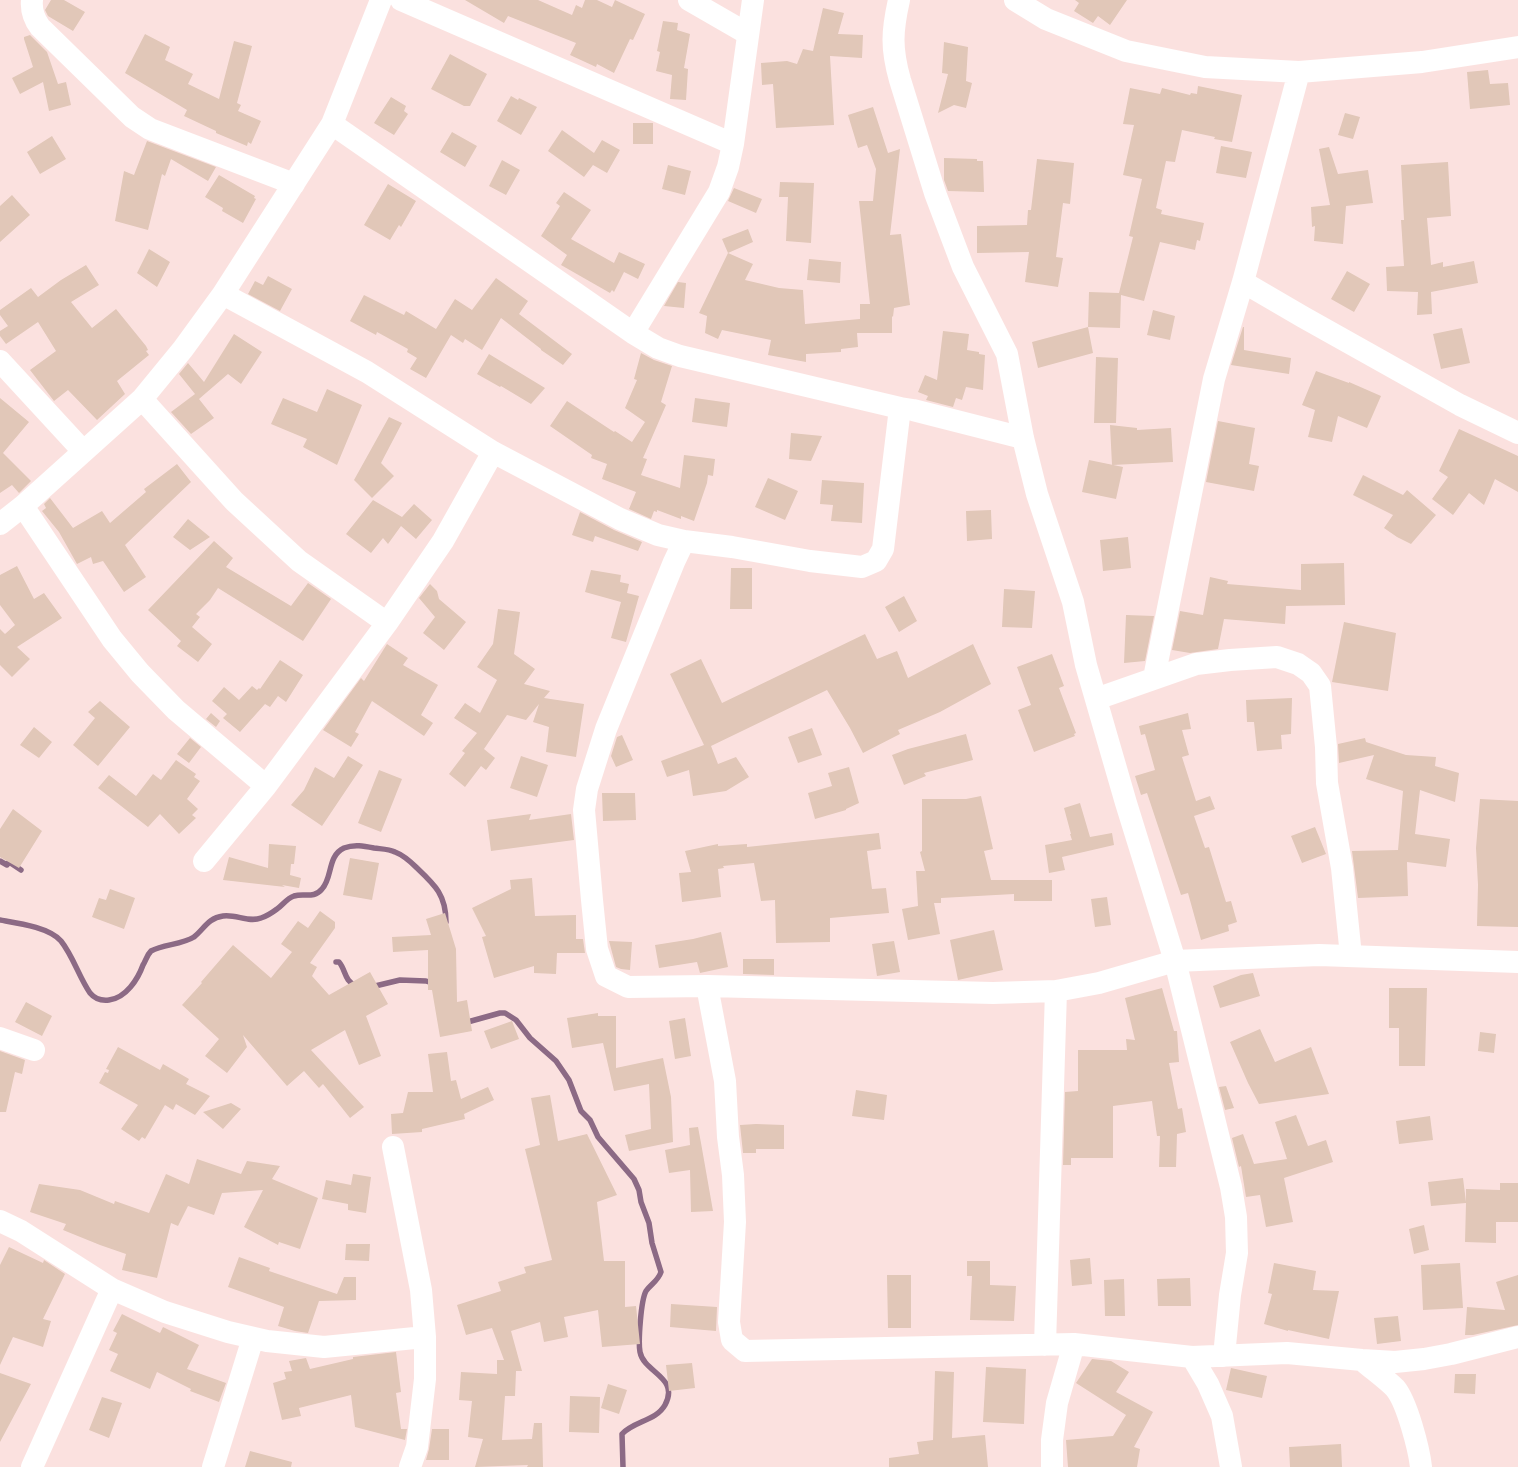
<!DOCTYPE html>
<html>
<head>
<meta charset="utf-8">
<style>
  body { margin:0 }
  canvas { display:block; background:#fbe1df }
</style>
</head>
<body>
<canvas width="1518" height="1467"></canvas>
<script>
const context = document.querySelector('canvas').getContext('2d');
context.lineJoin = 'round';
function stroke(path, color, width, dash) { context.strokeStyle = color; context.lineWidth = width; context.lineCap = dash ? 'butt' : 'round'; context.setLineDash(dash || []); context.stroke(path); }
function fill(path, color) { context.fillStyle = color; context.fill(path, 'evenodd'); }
stroke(new Path2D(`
  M0 861 7 865 9 862 21 870
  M0 920C17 923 49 927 61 941 73 956 79 977 90 993 95 999 101 1001 109 1000 126 998 138 979 143 965 146 960 147 955 151 951 164 944 181 945 194 937 204 929 208 918 223 916 236 914 249 923 261 918 267 916 273 912 277 909 283 905 286 899 294 896 304 893 314 899 322 889 333 877 327 856 344 848 354 844 364 846 374 848 381 849 389 849 395 852 403 855 411 862 417 868 435 885 446 895 446 922
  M336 962H339C346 970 344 981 356 986
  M371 987 400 980 426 981 435 984
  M464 1023 500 1013H505L516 1020 530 1038 556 1061 569 1080 581 1111 590 1120 598 1137 634 1179 639 1190 641 1202 649 1223 652 1243 661 1272C658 1281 651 1284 646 1291 641 1300 638 1341 640 1352 644 1373 680 1377 665 1405 656 1421 634 1421 622 1434L623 1467`), '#8c6a85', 5.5);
fill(new Path2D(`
  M51 0H64L85 12 73 31 48 16 45 10Z
  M465 0H538L572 15 576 5 582 8 585 0H597L612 7 615 0 645 14 633 40 630 39 614 73 597 64 596 67 570 55 576 43 508 16 504 23Z
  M1075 0H1127L1110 25 1098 16 1093 23 1074 11 1079 3Z
  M823 8 844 13 838 34 863 35 862 58 830 56 834 125 776 128 773 84 762 85 761 63 787 61 797 64 803 49 813 51Z
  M663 21 678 23 677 30 690 34 684 68 688 69 686 100 670 99 672 75 656 71 660 52 657 51Z
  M145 34 170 47 165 60 193 74 188 84 219 99 234 41 252 46 237 103 241 105 238 111 261 121 251 144 248 142 247 146 216 133V131L184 116 187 110 125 73Z
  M30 35 47 52 58 84 66 82 71 105 49 111 43 82 20 94 12 78 33 67 24 39V37Z
  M944 42 968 47 966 81 972 83 966 108 954 105 938 113 948 74 942 73Z
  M450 54 487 74 470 106H464L431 89Z
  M1488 70 1490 84 1508 83 1510 105 1470 109 1467 72Z
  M1198 86 1242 95 1232 142 1214 139 1215 137 1182 130 1175 162 1166 161 1156 208 1162 210 1161 214 1204 223 1200 241 1197 240 1195 250 1160 242 1144 301 1121 295 1120 328 1088 327 1089 292 1119 293 1133 237 1129 236 1142 179 1123 175 1134 125 1123 124 1130 88 1160 94 1162 88 1190 95 1191 93 1197 94Z
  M511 96 518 100 519 98 537 107 521 135 497 121Z
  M391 97 406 106 404 111 408 114 394 135 374 123Z
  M873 107 888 153 900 149 890 235 901 234 910 305 894 308 893 317 892 316V333H857L858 347 841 349V352L806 354V362L768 355 771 340 722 330 718 339 705 333 707 316 699 313 728 253 753 264 745 280 779 288 803 290 805 324 860 319V304H870L859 201H873L876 169 867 145 858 148 848 115Z
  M1345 113 1360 117 1353 139 1338 135Z
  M633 123H653V144H633Z
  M562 130 594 153 602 140 620 150 607 173 593 165 584 177 548 151Z
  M452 132 477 146 465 167 440 152Z
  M52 136 66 159 40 174 27 152Z
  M147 141 216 167 208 181 171 159 165 176 162 174 148 230 115 221 124 171 134 175Z
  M1221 146 1252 152 1246 178 1216 173Z
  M1329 147 1338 174 1368 170 1373 203 1346 206 1343 244 1314 241 1315 226 1312 227 1311 207 1330 205 1319 149Z
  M944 158 977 159V161H983L984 192 948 191 944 180Z
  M1037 159 1074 163 1070 204 1063 203 1056 257 1063 258 1058 287 1025 282 1029 252 977 253V226L1027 225 1028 210H1031Z
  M502 160 520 170 506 195 489 186Z
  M1448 162 1451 216 1427 218 1431 265 1443 262V267L1474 261 1478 283 1431 292 1432 314 1417 315 1418 292 1387 291 1386 267 1404 266 1401 220H1404L1401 165Z
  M668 165 691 171 685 195 662 189Z
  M219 175 255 196 254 198 256 199 243 223 222 211 223 208 205 197Z
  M780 182 814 183 811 243 786 241 788 197H779Z
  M388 184 416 201 401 227 399 225 390 240 364 225Z
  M734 188 762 199 756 213 728 201Z
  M564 192 591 210 571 239 614 263 619 252 645 264 638 279 624 272 614 292 612 290 610 293 561 265 567 255 541 236 560 206 556 203Z
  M12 195 30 215 0 242V206Z
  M748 229 753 242 728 253 722 239Z
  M149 249 170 262 157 287 137 273Z
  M809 259 841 262 840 283 807 280Z
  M86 265 99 285 71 302 92 328 116 309 146 346 148 350 146 351 149 355 117 381 125 394 97 420 68 390 54 401 30 370 56 351 38 322 6 344 0 336V331L8 326 0 315V310L31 288 38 297 61 280Z
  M1347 271 1370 284 1354 312 1331 299Z
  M268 276 292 289 280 311 248 294 255 281 263 285Z
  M496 278 528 301 519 314 572 354 563 365 541 350V349L501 318 482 350 465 339 463 343 451 335 426 378 410 369 417 358 407 352 408 349 377 332 376 335 350 321 364 295 404 315 406 311 436 329 455 299 472 310Z
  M678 282 686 283 684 308 664 306Z
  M1153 310 1175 316 1170 340 1147 335Z
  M1088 327 1093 353 1038 368 1032 342Z
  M1243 327H1244V350L1291 358 1289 374 1231 365Z
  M1462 328 1470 363 1441 369 1433 334Z
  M943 331 969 334 967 350 979 352V354L985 355 983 390 966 387 962 400 956 398 953 407 926 400 928 396 918 392 925 375 937 380Z
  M234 334 262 352 241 384 228 374 199 399 214 418 191 434 171 412 195 394 179 374 188 363 204 382Z
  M641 353 654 360 672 366 661 402 666 405 643 458 647 459 641 475 680 488 684 455 715 459 713 476 708 475 707 483 694 521 681 516V519L657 510V512L654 511 651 519 629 509 636 492 602 479 607 464 591 458 592 455 550 426 567 401 614 432 615 431 632 442 645 422 625 408 637 380 634 379Z
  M489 354 545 388 531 404 501 386 500 387 477 374Z
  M1096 357 1118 358 1116 423H1094Z
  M1316 371 1349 383V382L1381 396 1367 428 1338 416 1332 442 1308 437 1315 410 1302 405Z
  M327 389 362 405 337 465 303 447 307 439 271 424 283 398 317 412Z
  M0 398 29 422 3 453 31 481 19 493 12 485 0 493Z
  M695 398 730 403 727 427 692 422Z
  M389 417 402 423 381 463 394 476 372 498 354 480Z
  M1218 421 1255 428 1249 464 1259 466 1254 491 1206 482Z
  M1110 425 1137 428V430L1171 428 1173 462 1112 465Z
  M1459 429 1518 456V492L1495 479 1484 505 1469 493 1453 515 1432 499 1448 477 1439 471Z
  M791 433 822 436 811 461 789 459Z
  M1089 460 1123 467 1116 499 1082 492Z
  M177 464 191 482 125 545 146 577 124 592 103 561 93 564 91 557 77 564 59 532 42 511 46 508 44 504 50 498 73 528 102 511 110 523 146 492 144 489Z
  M1363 475 1403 495 1407 490 1436 515 1411 544 1397 537 1384 528 1393 515 1353 495Z
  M768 478 798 491 785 520 755 507Z
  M822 480 864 483 862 523 831 521 833 505 820 504Z
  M373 500 402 517 414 504 432 520 416 539 401 526 388 544 383 538 371 553 346 534Z
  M991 510 992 539 967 541 966 511Z
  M580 512 614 530 642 542 638 551 595 536 593 542 572 535Z
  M188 519 210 537 190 550 173 537Z
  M1128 537 1131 568 1103 571 1100 540Z
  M214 541 233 558 226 567 291 606 308 583 331 599 303 641 218 588 210 600 196 614 200 617 192 627 212 644 198 662 177 646 181 641 148 610Z
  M1344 563 1345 605 1286 606 1285 624 1224 619 1218 649 1190 653 1172 650 1180 611 1203 615 1210 577 1228 581 1227 584 1301 590V564Z
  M17 566 34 599 44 593 62 618 17 647 30 659 12 677 0 665V629L5 634 15 625 0 605V575Z
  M731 568H752V609H730Z
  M591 570 621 575 620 582 629 584 627 593 639 596 626 642 611 638 621 602 585 592Z
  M430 584 437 591 439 599 466 622 444 650 423 633 435 617 419 598Z
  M1004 589 1035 591 1032 628 1002 627Z
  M904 596 917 621 899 632 885 607Z
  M498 609 520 612 514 654 535 669 524 684 550 691 544 698 584 704 576 757 546 752 549 727 533 722 539 704 526 720 507 715 484 749 495 758 486 770 481 766 465 787 449 774 465 753 462 751 477 733 454 718 465 703 480 713 497 680 477 667 493 644Z
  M1126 615 1154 616 1145 661 1124 663Z
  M1344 622 1396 633 1388 691 1332 682Z
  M865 634 877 659 897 651 908 678 973 644 991 684 940 712 898 730 900 734 863 753 850 728 827 690 711 746 718 764 736 757 749 777 726 791 693 796 689 770 667 777 661 761 704 745 670 674 701 659 722 703Z
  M387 644 408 658 403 665 438 685 421 715 433 723 424 736 372 701 355 732 359 734 351 747 323 730 361 678 364 681Z
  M1052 654 1064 686 1059 688 1076 733 1074 734 1075 736 1034 752 1018 710 1031 705 1017 667Z
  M280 660 303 675 286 702 278 696 270 707 265 704 240 732 223 718 227 714 212 701 224 687 239 700 252 686 257 690 259 688 260 689Z
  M1292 698 1291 734 1281 735 1282 749 1257 751 1254 722H1247L1246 700Z
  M100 701 130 727 98 766 73 745 95 718 88 712Z
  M211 713 220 721 216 727 206 719Z
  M1188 713 1191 729 1182 730 1189 755 1182 757 1196 801 1210 796 1215 809 1194 816 1205 848 1209 847 1226 902 1231 901 1237 922 1228 925 1229 931 1201 940 1188 893 1181 895 1147 793 1141 795 1135 776 1155 770 1145 734 1141 735 1139 726Z
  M34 727 52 742 39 758 20 745Z
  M812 728 822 755 798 763 788 737Z
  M966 734 973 760 924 773 926 776 904 785 892 755 908 749Z
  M622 735 633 760 616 767 611 756 617 737Z
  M190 738 201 747 189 763 177 754Z
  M1365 738 1366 742 1406 755 1436 757 1435 766 1459 773 1455 802 1420 790 1415 834 1450 839 1446 867 1407 862 1408 896 1358 898 1352 851 1398 850 1403 791 1366 779 1374 755 1339 763 1338 744Z
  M348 756 363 765 322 826 291 805 304 790 315 767 334 778Z
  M521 756 548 765 537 797 510 788Z
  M176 760 196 774 194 777 200 781 187 799 198 809 192 815 196 818 179 834 160 814 148 827 98 788 109 775 136 796 153 774 161 780Z
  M849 767 859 803 846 809V810L815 819 808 793 832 786 828 773Z
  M379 770 402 779 381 832 358 823Z
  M602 793H635L636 820 603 821Z
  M981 796 993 849 984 851 991 880H1052V901H1014V894L941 898V903H934L940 934 908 940 902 909 918 906 916 871H925L920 852 922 851V799H966Z
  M1480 799 1518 801V927L1477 926 1478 885 1476 848Z
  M1080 803 1090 837 1112 833 1114 845 1062 857 1065 870 1049 873 1045 845 1072 840 1070 834H1071L1064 808Z
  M13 809 42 831 19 868 0 857V829Z
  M531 814 529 820 571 814 574 840 491 851 487 820Z
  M1315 827 1326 854 1302 863 1291 836Z
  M879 833 881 849 867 851 872 889 886 888 889 913 830 918V942L776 943 775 900 761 901 754 863 723 866 724 868 718 869 721 897 682 902 679 873 691 872 685 851 718 844V846L747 844V847Z
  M269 844 296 846 294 864H291L290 875 301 878 299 888 282 885 285 887 223 880 229 857 268 868Z
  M350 858 379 863 372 900 343 895Z
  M532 878 535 916 576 915V939H583L585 953H557L556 974 534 973V966L494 978 482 937 486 936 472 908 511 889 510 880Z
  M110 889 135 898 124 929 92 917 99 898 106 900Z
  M1107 897 1111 925 1095 927 1091 899Z
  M320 911 335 922V928L310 963 317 967 312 976 329 995 370 972 388 1004 366 1016 381 1056 359 1065 345 1030 311 1050 364 1107 350 1118 323 1084 319 1088 304 1071 287 1086 243 1035 247 1047 227 1073 205 1056 219 1039 182 1005 202 983 201 982 233 945 271 978 292 952 281 944 298 921 308 928Z
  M445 913 456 949 457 1002 467 1000 472 1031 440 1037 432 990H428V950L393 952 392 937 431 935 426 919Z
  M994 930 1003 970 958 980 950 940Z
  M721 932 728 967 700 973 697 962 659 968 655 945 693 939Z
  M609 941 632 942 630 970 621 969 616 967Z
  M894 941 900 972 877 976 872 944Z
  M743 959H774V975L743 974Z
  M1253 973 1260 996 1220 1008 1213 986 1241 975Z
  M1162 988 1174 1031H1177L1179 1062 1169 1063 1178 1109 1182 1108 1186 1132 1177 1134 1176 1167H1159L1160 1136H1157L1152 1101 1113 1106V1158H1071V1165H1063L1065 1092 1078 1091V1050H1127L1126 1039 1135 1040 1125 998Z
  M1389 988H1427L1425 1066H1399V1028H1389Z
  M26 1002 52 1016 42 1036 15 1022Z
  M598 1013V1016H616V1068L663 1058 671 1097 673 1142 629 1151 625 1135 651 1129 649 1084 614 1091 603 1043 572 1048 567 1018Z
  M685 1018 691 1056 675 1059 669 1021Z
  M512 1021 519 1039 491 1049 484 1031Z
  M1260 1029 1275 1062 1311 1047 1329 1094 1259 1104 1248 1083 1230 1042Z
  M1480 1032 1496 1034 1494 1053 1478 1051Z
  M118 1047 160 1070 163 1064 189 1079 186 1084 210 1096 195 1115 176 1104 173 1110 165 1105 145 1139 142 1137 139 1141 121 1129 138 1105 99 1083 105 1072 108 1073 109 1070 106 1069Z
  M0 1051 25 1060 22 1074 15 1072 6 1112H0Z
  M447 1052 451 1081 456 1080 461 1099 488 1087 494 1100 464 1114 465 1119 422 1129V1132L392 1134 391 1114 403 1113 408 1092H433L428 1054Z
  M1226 1086 1234 1108 1225 1110 1219 1087Z
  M856 1090 887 1095 884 1120 852 1116Z
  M550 1095 558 1141 587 1134 617 1195 597 1202 604 1261H625V1307L636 1306 640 1344 602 1347 598 1310 564 1317 568 1337 544 1342 540 1322 511 1331 522 1371H516L515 1396H505L502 1440 532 1439 534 1423H542L543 1467H527L528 1465 475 1467 483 1439 468 1437 472 1401 459 1400 461 1372 497 1374V1360H504L492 1328 466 1335 457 1305 501 1291 498 1282 526 1273 524 1267 552 1260 525 1149 540 1145 531 1098Z
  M231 1103 241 1109 223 1129 203 1112Z
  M1296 1115 1308 1146 1326 1140 1333 1162 1284 1178 1293 1222 1266 1227 1260 1195 1246 1197 1241 1166 1239 1167 1232 1138 1243 1134 1254 1164 1287 1159 1275 1122Z
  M1430 1116 1433 1140 1399 1144 1396 1121Z
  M756 1124 784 1125V1149H756V1153H743L740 1125Z
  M698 1127 701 1143 713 1211 691 1212 690 1170 669 1173 665 1150 690 1145 689 1128Z
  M197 1159 241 1174 247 1161 280 1166 272 1179 318 1198 300 1249 279 1242 278 1245 244 1227 263 1190 222 1193 214 1215 188 1206 178 1226 171 1223 157 1278 122 1270 126 1254 100 1245 63 1230 66 1224 30 1212 39 1184 80 1190 114 1204 115 1201 149 1213 166 1174 189 1184Z
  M353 1174 371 1177 366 1213 348 1210V1204L322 1199 326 1180 351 1185Z
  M1463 1178 1466 1202V1189L1500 1190V1183H1518V1222H1496V1243L1465 1242 1466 1203 1431 1206 1428 1182Z
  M1424 1225 1429 1250 1414 1254 1409 1229Z
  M346 1244H370L369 1261 345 1260Z
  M9 1247 43 1263 44 1260 65 1274 43 1319 51 1321 43 1347 13 1337 0 1365V1265Z
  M239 1257 270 1268 269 1271 337 1294 344 1277H356V1300L319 1301 308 1333 295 1331 278 1326 284 1307 228 1287Z
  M1090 1258 1092 1284 1072 1286 1070 1260Z
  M967 1261H990V1285L1016 1286 1014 1321 970 1320 972 1276H967Z
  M1274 1263 1316 1271 1313 1290 1339 1291 1329 1339 1288 1330V1331L1264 1324 1272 1294 1268 1293Z
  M1460 1263 1463 1308 1423 1310 1421 1265Z
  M887 1275H911V1328H888Z
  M1518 1275V1325L1473 1335H1465L1467 1307 1505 1310 1496 1282Z
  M1190 1278 1191 1306H1158L1157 1279Z
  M1124 1279 1125 1316H1105L1104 1280Z
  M671 1304 717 1307 716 1331 670 1327Z
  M122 1314 160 1333 163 1327 199 1345 187 1369 226 1383 219 1402 190 1391 191 1389 157 1372 150 1389 110 1371 118 1354 109 1350 117 1333 113 1331Z
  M1398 1316 1401 1341 1377 1344 1374 1318Z
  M396 1352 401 1392 396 1393 401 1429H407L405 1440 355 1427 351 1395 299 1408 301 1416 282 1420 273 1383 286 1379 284 1372 292 1371 289 1361 306 1358 310 1369 353 1359V1357Z
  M1092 1359 1111 1361 1129 1372 1116 1392 1153 1412 1134 1447 1140 1449 1137 1467H1068L1066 1440 1113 1436 1126 1415 1076 1383Z
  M692 1363 695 1388 669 1391 666 1365Z
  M986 1367 1026 1369 1024 1424 983 1422Z
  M1231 1368 1267 1376 1262 1398 1226 1390Z
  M935 1371 954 1372 952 1438 985 1435 988 1467H889V1458L919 1454 917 1442 933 1440Z
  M0 1373 31 1384 0 1442Z
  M1455 1374H1476L1475 1394 1454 1393Z
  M608 1384 627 1390 619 1414 601 1408Z
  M570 1396 600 1397 599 1433 569 1432Z
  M102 1397 122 1403 109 1438 89 1430Z
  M432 1429H449V1460H426L429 1449Z
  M1341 1444 1342 1467H1290L1289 1447Z
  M250 1451 292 1462 291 1467H245Z`), '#e1c7b8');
stroke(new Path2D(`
  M32 0C31 10 34 19 40 27L132 117 150 129 294 184
  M401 0 733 144
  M689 0 748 34
  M899 0C892 31 891 48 900 80L935 193 963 267 1007 354 1023 438 1037 494 1073 602 1086 665 1126 803 1175 961 1231 1187 1236 1217 1237 1253 1230 1295 1224 1356
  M1015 0 1046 19 1126 51 1205 67 1299 72 1422 62 1518 47
  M332 124 633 333 658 348 680 356 900 408
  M1243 282 1303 317 1460 405 1518 433
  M223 294 367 372 493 452 620 519 658 535 684 541 732 547 810 561 862 567 876 561 883 549 900 408 913 410 1023 438
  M633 333 719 192 728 167 733 144 753 0
  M0 361 83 451
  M142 399 234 501 299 561 387 623
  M23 506 112 639 140 673 176 710 266 786
  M0 524 23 506 142 399 183 349 223 294 332 124 381 0
  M684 541 674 562 606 729 587 789 584 810 592 900 597 949 606 976 628 987 707 986 993 993 1056 991 1099 983 1175 961 1319 955 1518 962
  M1154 678 1214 379 1243 282 1299 72
  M1096 699 1196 664 1230 660 1277 657 1298 664 1311 673 1320 686 1326 747 1327 783 1342 868 1351 956
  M204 861 266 786 387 623 443 541 493 452
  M707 986 725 1081 728 1137 733 1175 735 1222 729 1322 732 1340 745 1351 1074 1344 1192 1357 1287 1353 1362 1360 1395 1362 1424 1359 1451 1354 1518 1337
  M0 1038 34 1050
  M393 1147 421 1290 425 1337V1379L417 1447 410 1467
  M0 1221 21 1231 112 1289 165 1312 228 1332 267 1341 324 1347 425 1337
  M1045 1345 1056 991
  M1192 1357 1208 1384 1222 1416 1231 1467
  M1362 1360C1372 1369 1385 1378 1395 1388 1407 1402 1419 1449 1421 1467
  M32 1467 112 1289
  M213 1467 253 1338
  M1052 1467V1440L1057 1403 1074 1344`), '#fff', 22);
</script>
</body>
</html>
